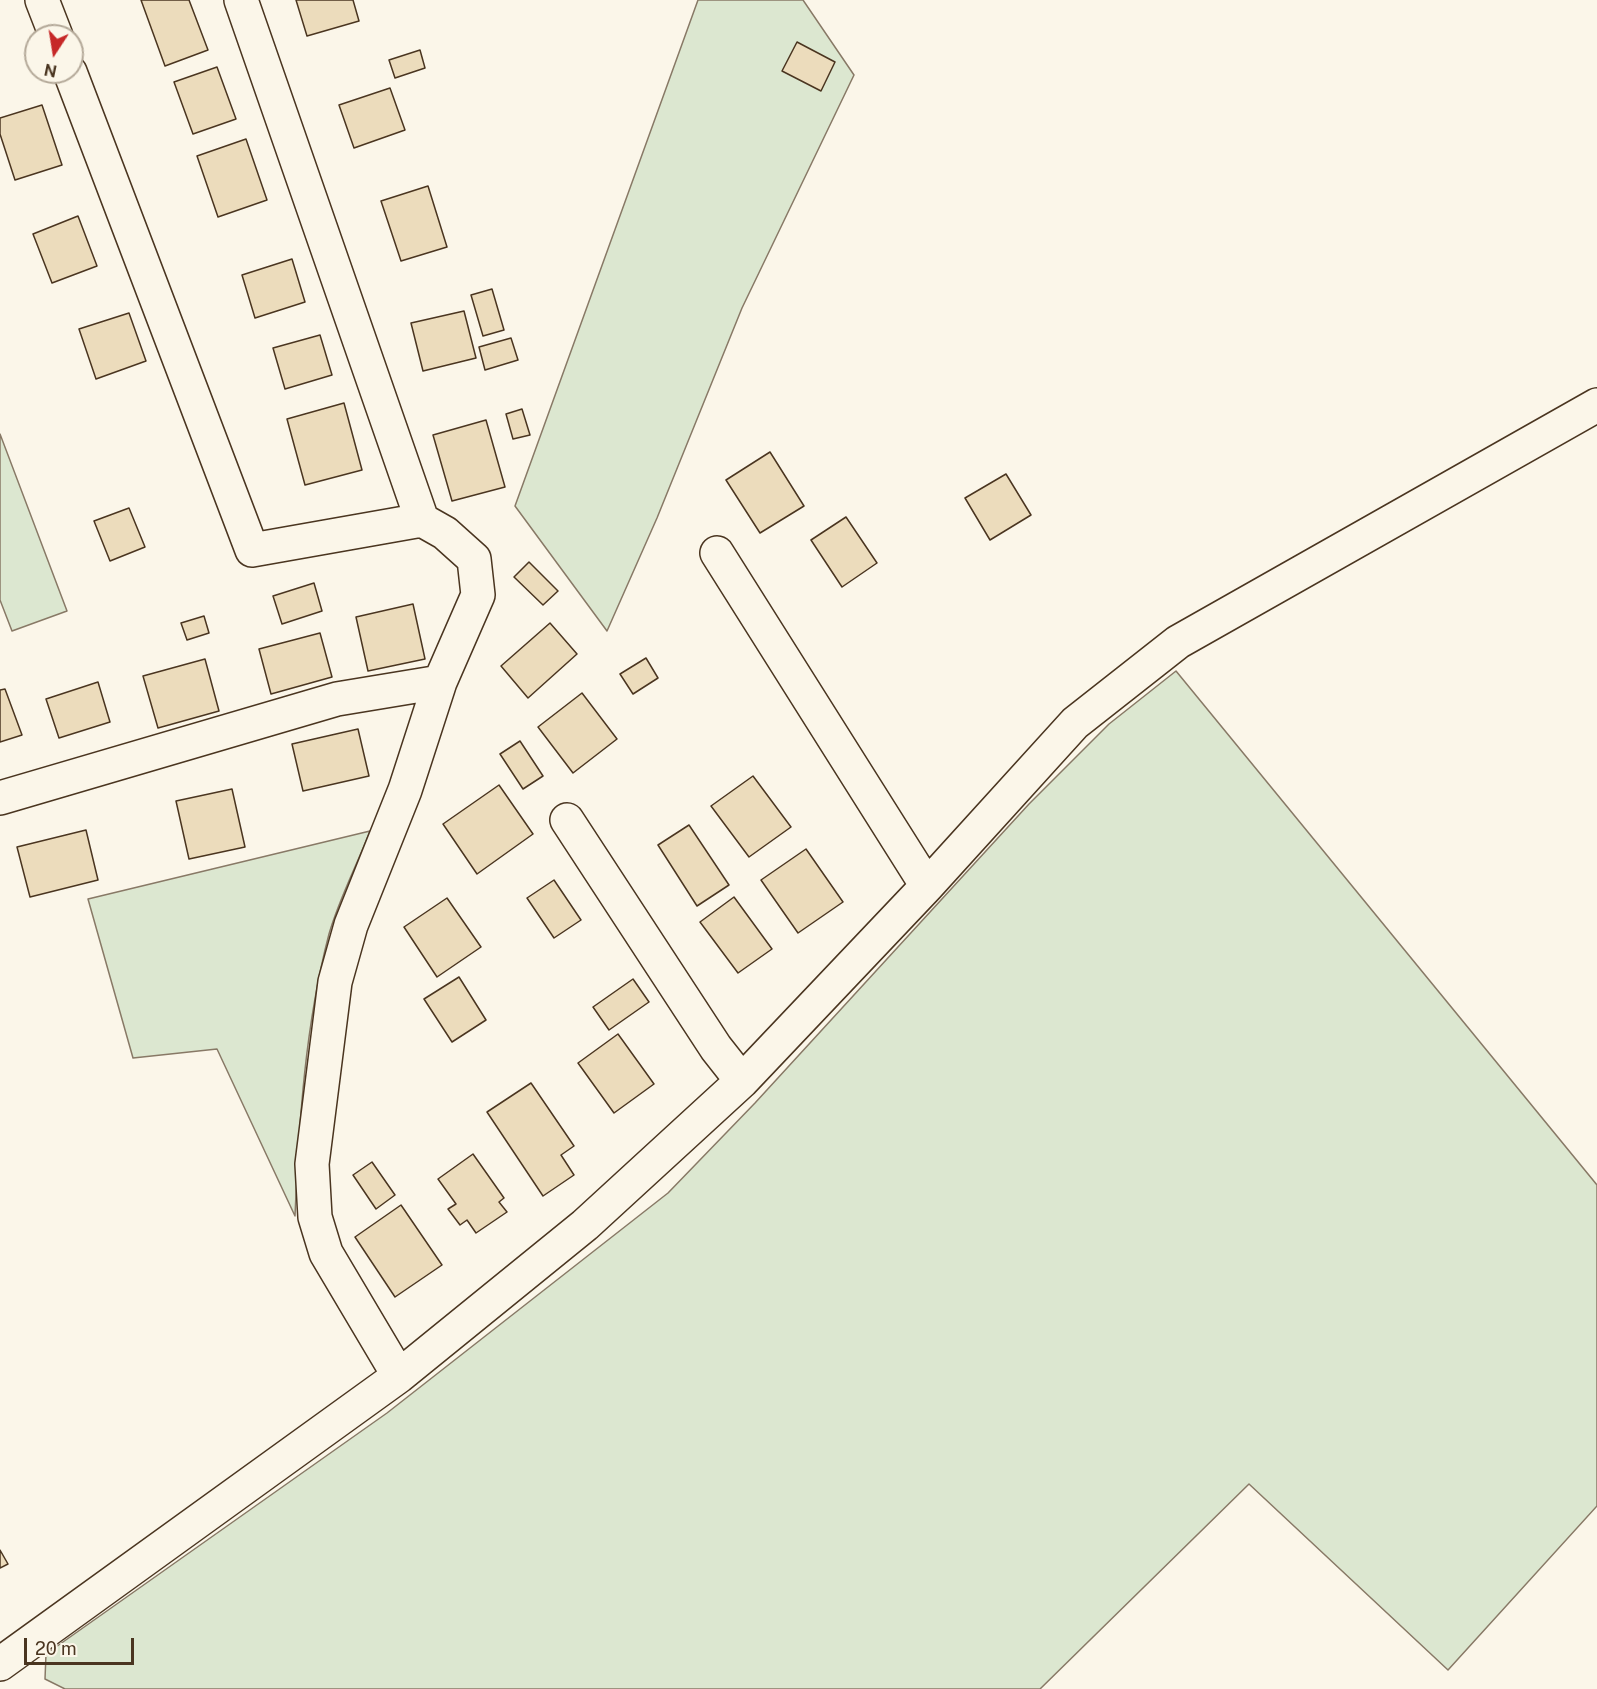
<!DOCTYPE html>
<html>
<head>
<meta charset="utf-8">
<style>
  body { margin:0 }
  #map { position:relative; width:1597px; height:1689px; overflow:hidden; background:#fbf6e9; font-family:"Public Sans",sans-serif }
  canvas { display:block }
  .north { position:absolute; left:24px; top:24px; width:60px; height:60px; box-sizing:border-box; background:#fbf6e9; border:2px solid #b4a999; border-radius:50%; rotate:192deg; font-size:16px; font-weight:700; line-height:24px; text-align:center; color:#4a3520 }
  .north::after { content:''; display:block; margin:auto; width:21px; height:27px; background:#c62828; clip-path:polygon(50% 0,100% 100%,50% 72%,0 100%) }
  .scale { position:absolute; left:24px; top:1638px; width:110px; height:27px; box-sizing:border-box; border:3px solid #4a3520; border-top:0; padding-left:8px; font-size:18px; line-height:21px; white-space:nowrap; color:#4a3520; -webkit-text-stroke:4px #fbf6e9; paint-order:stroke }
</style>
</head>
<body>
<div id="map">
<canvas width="1597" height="1689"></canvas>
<div class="north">N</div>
<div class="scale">20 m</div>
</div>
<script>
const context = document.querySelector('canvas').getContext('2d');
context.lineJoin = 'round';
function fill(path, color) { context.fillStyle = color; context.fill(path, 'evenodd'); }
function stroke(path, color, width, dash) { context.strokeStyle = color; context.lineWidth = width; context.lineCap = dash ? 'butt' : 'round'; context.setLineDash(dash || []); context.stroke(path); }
const green = new Path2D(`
  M698 0H803L854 75 742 308 657 518 607 631 515 506Z
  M0 434 67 611 12 631 0 600Z
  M1176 671 1597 1185V1506L1448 1670 1249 1484 1040 1689H65L45 1679 46 1654 387 1413 668 1193 755 1103 1029 804 1109 724Z
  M370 831C357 865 339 899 329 934 305 1026 299 1122 295 1216L217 1049 133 1058 88 899Z`);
fill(green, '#dce7d0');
stroke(green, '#887966', 1.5);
const building = new Path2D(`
  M141 0H189L208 50 165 66Z
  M296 0H353L359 21 307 36Z
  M797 42 835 62 821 91 782 71Z
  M420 50 425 68 395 78 389 60Z
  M217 67 236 119 193 134 174 82Z
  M390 88 405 130 354 148 339 105Z
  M42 105 62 165 15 180 0 134V118Z
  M246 139 267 200 218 217 197 156Z
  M428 186 447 247 401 261 381 201Z
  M78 216 97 266 52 283 33 234Z
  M292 259 305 302 255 318 242 275Z
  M492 289 504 330 483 336 471 295Z
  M464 311 476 358 423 371 411 323Z
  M129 313 146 361 96 379 79 329Z
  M320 335 332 375 285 389 273 348Z
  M511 338 518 360 485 370 479 347Z
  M344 403 362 470 305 485 287 419Z
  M522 409 530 435 513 439 506 414Z
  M486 420 505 487 452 501 433 435Z
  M770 452 804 506 760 533 726 480Z
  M1006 474 1031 515 990 540 965 498Z
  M129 508 145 547 110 561 94 521Z
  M846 517 877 563 842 587 811 540Z
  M529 562 558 591 543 605 514 577Z
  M314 583 322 611 282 624 273 596Z
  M413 604 425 659 368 671 356 617Z
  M204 616 209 633 187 640 181 623Z
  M550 623 577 654 528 698 501 666Z
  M320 633 332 677 271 694 259 649Z
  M646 658 658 678 633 694 620 674Z
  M205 659 219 711 158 728 143 676Z
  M98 682 110 722 59 738 46 699Z
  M5 689 22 735 0 742V690Z
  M582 693 617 739 573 773 538 727Z
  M358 729 369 776 303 791 292 744Z
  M520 741 543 776 523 789 500 754Z
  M753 776 791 827 749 857 711 806Z
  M499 785 533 834 477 874 443 824Z
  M232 789 245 847 189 859 176 801Z
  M689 825 729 885 697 906 658 845Z
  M86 830 98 880 30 897 17 847Z
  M806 849 843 902 798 933 761 880Z
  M554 880 581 920 554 938 527 898Z
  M734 897 772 949 738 973 700 922Z
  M447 898 481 947 437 977 404 927Z
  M459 977 486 1020 452 1042 424 999Z
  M633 979 649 1002 609 1030 593 1007Z
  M618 1034 654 1084 614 1113 578 1063Z
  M531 1083 574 1146 561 1155 574 1175 543 1196 487 1112Z
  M473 1154 504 1198 499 1202 507 1212 476 1233 467 1220 460 1225 448 1209 456 1204 438 1179Z
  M372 1162 395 1195 376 1209 353 1175Z
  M401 1205 442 1265 395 1297 355 1237Z
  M0 1550 8 1564 0 1568Z`);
fill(building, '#ecdcbc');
stroke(building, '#4a3520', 1.5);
const minor = new Path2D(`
  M42 0 56 36
  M241 0 422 520
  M70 72 252 550 422 520 445 533 474 559 478 595 440 682 405 790 351 925 335 982 312 1164 315 1217 326 1253 399 1376
  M717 553 927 886
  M0 798 337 699 440 682
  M567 820 716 1048 742 1081
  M0 1664 399 1376 585 1225 742 1081 927 886 1075 723 1178 642 1597 405`);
stroke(minor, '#4a3520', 36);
stroke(minor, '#fbf6e9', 33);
</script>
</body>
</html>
